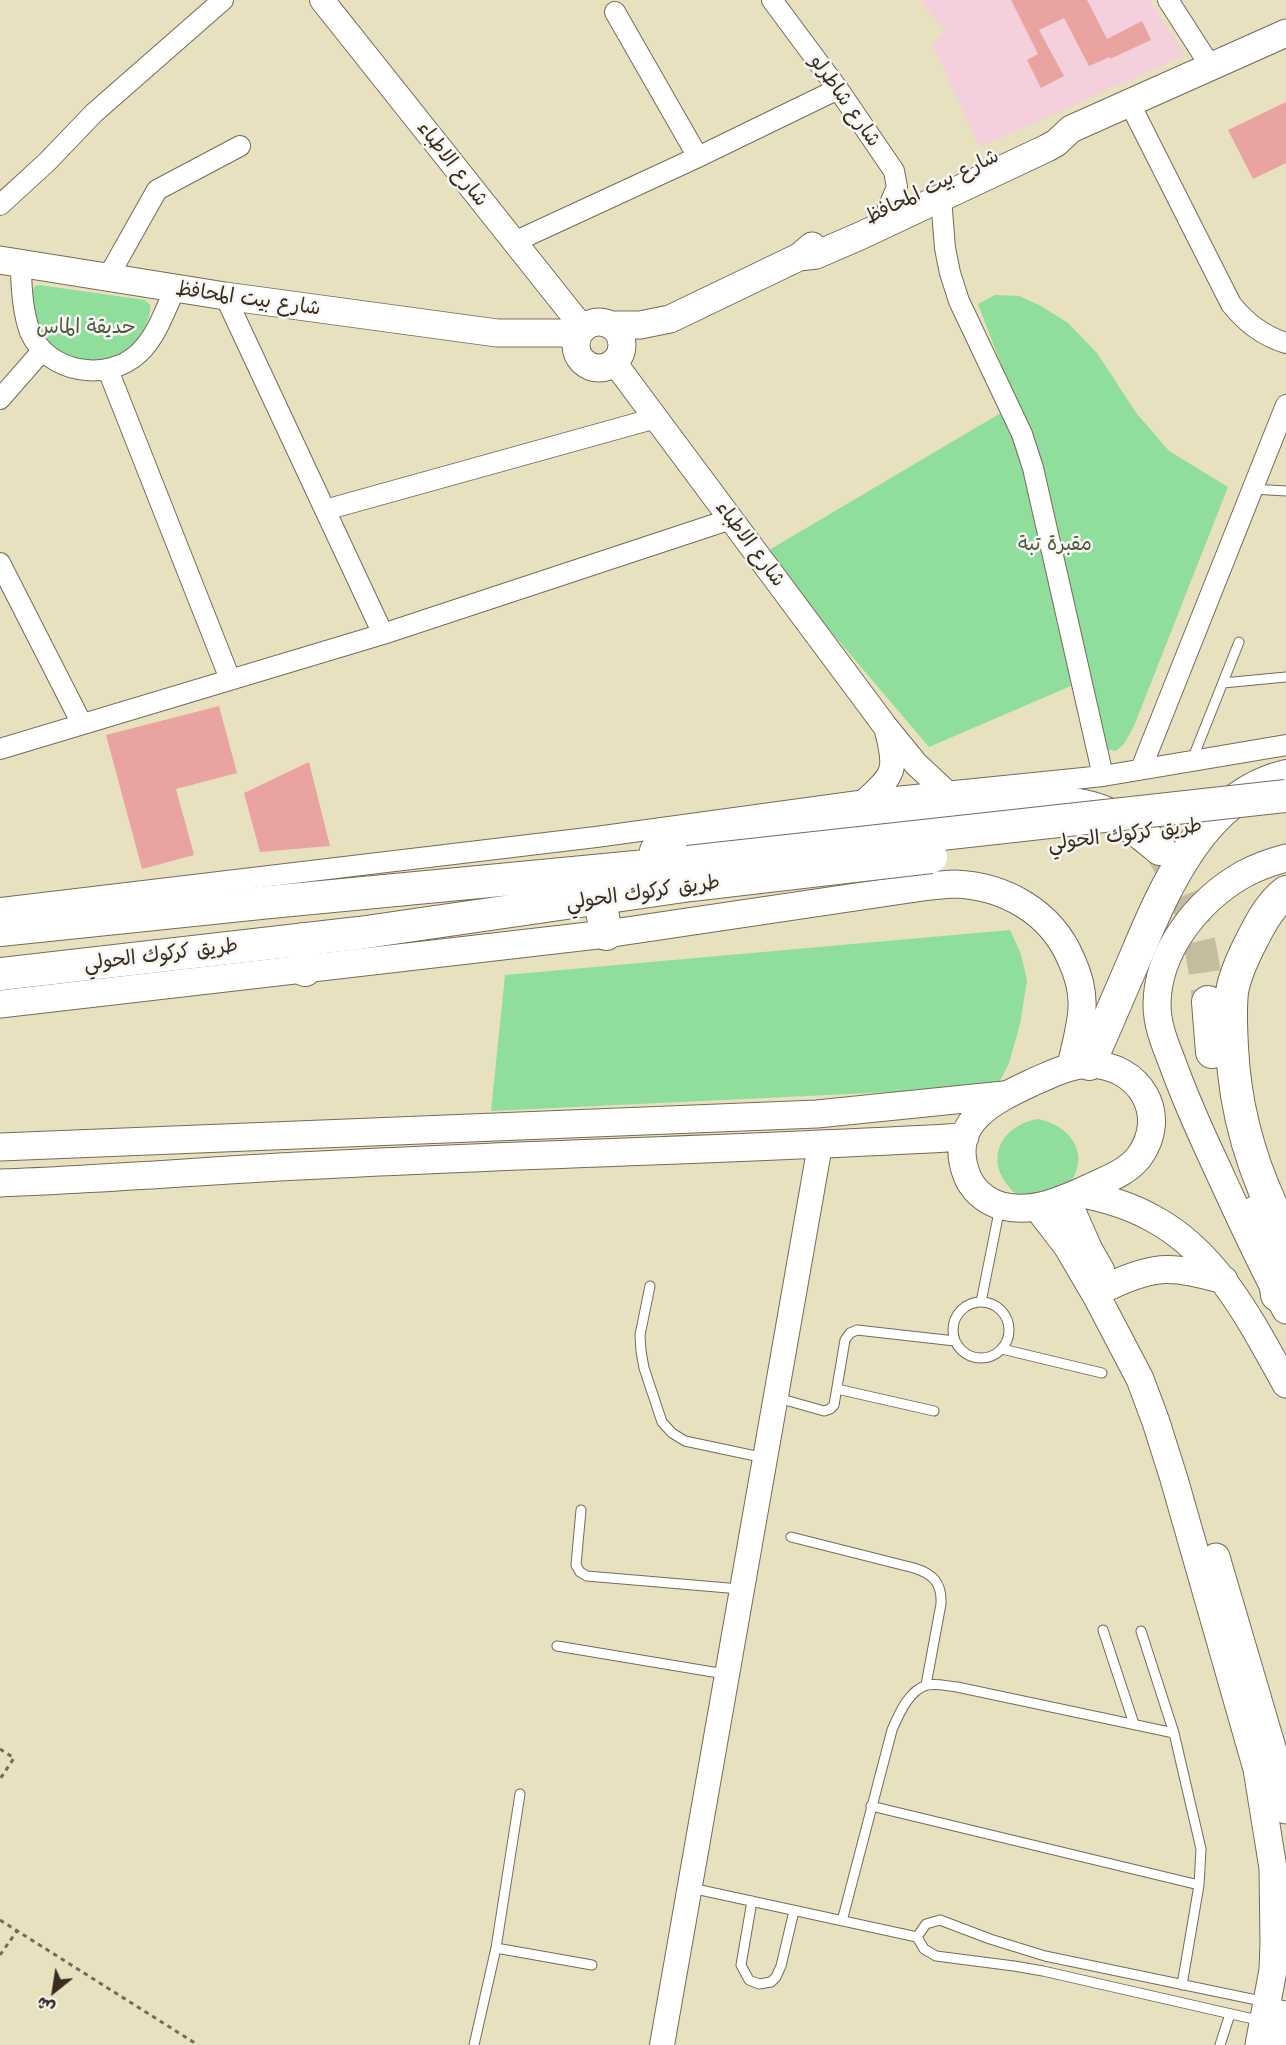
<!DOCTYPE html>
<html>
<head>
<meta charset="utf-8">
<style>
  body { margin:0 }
  #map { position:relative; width:1286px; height:2045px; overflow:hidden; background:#e7e1bf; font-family:"Playpen Sans","Playpen Sans Arabic",sans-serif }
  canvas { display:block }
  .north { position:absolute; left:24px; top:1961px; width:60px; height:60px; -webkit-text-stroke:4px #f6f6f2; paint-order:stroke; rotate:210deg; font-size:16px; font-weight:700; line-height:24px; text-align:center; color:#3b2a1e }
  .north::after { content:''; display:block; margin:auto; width:21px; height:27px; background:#3b2a1e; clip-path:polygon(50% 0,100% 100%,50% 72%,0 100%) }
</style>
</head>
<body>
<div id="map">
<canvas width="1286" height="2045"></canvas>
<div class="north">ش</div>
</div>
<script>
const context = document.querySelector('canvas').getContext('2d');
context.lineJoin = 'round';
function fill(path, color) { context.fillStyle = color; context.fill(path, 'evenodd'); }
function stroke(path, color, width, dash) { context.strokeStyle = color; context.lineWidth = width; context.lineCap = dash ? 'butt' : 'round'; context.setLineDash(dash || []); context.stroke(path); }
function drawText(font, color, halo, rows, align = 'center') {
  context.font = font + ' "Playpen Sans","Playpen Sans Arabic",sans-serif'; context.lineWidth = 5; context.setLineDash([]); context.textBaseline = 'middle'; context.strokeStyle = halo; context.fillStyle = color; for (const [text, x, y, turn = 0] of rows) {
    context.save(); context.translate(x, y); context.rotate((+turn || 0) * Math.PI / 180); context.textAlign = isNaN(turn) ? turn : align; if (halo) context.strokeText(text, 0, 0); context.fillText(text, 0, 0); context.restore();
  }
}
fill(new Path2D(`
  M920 0H1149L1185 55 980 147 932 44 945 31Z`), '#f4cfdc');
fill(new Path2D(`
  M39 285 145 300 150 305C151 313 148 319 145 327 121 378 41 370 33 313 32 304 29 294 35 286Z
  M995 295 1019 296 1041 306 1068 323 1097 353 1137 414 1169 451 1228 487 1134 726 1124 744 1116 751 1105 749 1087 679 929 747 764 553 1016 404 978 304Z
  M1010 930 1021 954 1027 981 1020 1024 1009 1063 997 1087 491 1111 505 975Z
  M1038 1119C1070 1125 1091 1154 1070 1183 1063 1194 1055 1196 1043 1196 1036 1195 1026 1197 1019 1195 1014 1194 1009 1187 1006 1183 985 1153 1006 1124 1038 1119Z`), '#8fde9c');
fill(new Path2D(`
  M1011 0H1087L1107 39 1142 21 1151 40 1110 59V57L1089 66 1064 18 1039 30 1064 76 1041 88 1027 60 1038 54Z
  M1286 102V163L1253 179 1228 130Z
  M219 706 237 773 176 789 194 855 142 869 106 735Z
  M309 762 330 846 260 852 244 793Z`), '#e9a4a1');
stroke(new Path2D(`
  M1162 853C1193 901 1203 947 1208 1002`), '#c5bc9f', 32, [32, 16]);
const service = new Path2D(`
  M1252 489 1286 491
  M1223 683 1286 677
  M1192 760 1239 642
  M650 1286 640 1335 641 1351 644 1368 662 1422 672 1433 685 1441 765 1458
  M953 1330a28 28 0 1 1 56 0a28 28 0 1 1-56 0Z
  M981 1302 1000 1207
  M1002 1349 1102 1373
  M837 1389 934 1411
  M778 1398 824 1411 830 1409 834 1405 845 1340 850 1333 857 1330 955 1341
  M581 1510 576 1565 580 1572 587 1576 740 1589
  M791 1537 914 1568C934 1574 942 1584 941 1604L926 1685
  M1103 1630 1134 1724
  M1141 1631 1174 1733 1201 1849 1199 1885 1182 1985
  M557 1646 725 1674
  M871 1806 1199 1885
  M691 1888 917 1937
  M752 1901 741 1965 749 1980 759 1984 771 1982 776 1977 781 1966 794 1911
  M842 1921 892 1730C899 1714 909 1690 927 1685 936 1683 947 1686 957 1687L1174 1733
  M496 1948 592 1965
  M1262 2021 1043 1971 1014 1966 936 1956 924 1949 917 1937 926 1924 940 1920 990 1939 1045 1956 1286 2006
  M474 2045 496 1948 520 1794
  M1220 2045 1230 2014`);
const minor = new Path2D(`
  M772 0 838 89 894 171 897 187 888 208
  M1168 0 1211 67
  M615 12 698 157
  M1129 102 1231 304C1246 323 1263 336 1286 343
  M941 198 945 248 950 273 959 301 1022 434 1033 468 1103 776
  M0 205 47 162 94 113 223 0
  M514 242 698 157 838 89
  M21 264C21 286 22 310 30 332 48 373 107 383 139 353 157 336 165 310 175 289
  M108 277 157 190 240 146
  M225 296 383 634
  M108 370 230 679
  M0 399 42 351
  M325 510 656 418
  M0 563 82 724
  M0 749 383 634 731 519
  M1141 769 1286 405
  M0 908 596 837 866 800 1103 776 1286 745`);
const tertiary = new Path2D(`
  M322 0 583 328
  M614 362 885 726 916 764 946 792
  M866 800C895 774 897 769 887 731
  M662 2045 820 1145`);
const secondary = new Path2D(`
  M799 257 816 255 860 236 1047 148 1056 143 1071 129 1286 33
  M0 260 225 296 497 333H579
  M576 345a23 23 0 1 1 46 0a23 23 0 1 1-46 0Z
  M610 325H640L670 319 799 257 812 246
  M1286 858C1271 862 1257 867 1244 874 1198 900 1157 951 1157 1005 1157 1025 1165 1044 1172 1062 1184 1095 1198 1127 1213 1159 1236 1209 1259 1261 1286 1310
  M0 1004 606 934 923 887C934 886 945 884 955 884 1005 886 1051 912 1071 959 1078 974 1083 992 1082 1008 1081 1028 1075 1047 1071 1066
  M1089 1064C1140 1065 1170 1115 1139 1157 1127 1172 1110 1178 1093 1186 1065 1199 1034 1214 1002 1206 986 1202 971 1189 966 1173 948 1121 995 1100 1033 1082 1052 1074 1069 1065 1089 1064Z
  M0 1147 817 1114 1004 1095
  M0 1183C113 1179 226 1169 339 1164 548 1153 757 1149 965 1137
  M1078 1193C1104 1198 1129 1205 1152 1218 1217 1252 1252 1323 1286 1384
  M1066 1198 1089 1250 1101 1271
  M1037 1207 1067 1246 1097 1297 1140 1379 1156 1422 1174 1479 1257 1769 1273 1868 1274 1943 1273 1970 1259 2045
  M1110 1286C1158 1263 1175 1267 1224 1280
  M1216 1557 1278 1768 1286 1810
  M1280 2045 1286 2019`);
const trunk = new Path2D(`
  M656 851 675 844 1011 803C1078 800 1109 804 1160 849
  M1286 892C1271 904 1262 920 1254 936 1245 953 1235 973 1232 992 1230 1010 1231 1029 1232 1047 1235 1114 1254 1176 1286 1235
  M600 899 606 934
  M0 930 270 902 688 862
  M303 939 305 970
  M0 974 359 933 691 885
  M1208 1002 1212 1052
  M1089 1064C1104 1031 1118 997 1133 963 1163 892 1201 796 1286 776
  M1256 1212 1271 1250 1277 1295`);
stroke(service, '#776a56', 11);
stroke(minor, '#776a56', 22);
stroke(tertiary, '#776a56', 26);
stroke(secondary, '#776a56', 29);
stroke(trunk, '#776a56', 34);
stroke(new Path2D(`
  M0 1749 14 1758 0 1779
  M0 1920 198 2045
  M0 1955 17 1931`), '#776a56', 3, [4.5, 4.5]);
stroke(service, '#fff', 9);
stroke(minor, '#fff', 20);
stroke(tertiary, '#fff', 24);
stroke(secondary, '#fff', 27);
stroke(trunk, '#fff', 32);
const trunkBridge = new Path2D(`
  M688 862 1286 796
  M691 885 931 857`);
stroke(trunkBridge, '#776a56', 34, []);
stroke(trunkBridge, '#fff', 32);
drawText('20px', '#3b2a1e', '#f6f6f2', [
  ["شارع شاطرلو",845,101,55],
  ["شارع الاطباء",452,164,52],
  ["شارع بيت المحافظ",932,187,-26],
  ["شارع بيت المحافظ",248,299,8],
  ["شارع الاطباء",750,544,53],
  ["طريق كركوك الحولي",1125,835,-7],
  ["طريق كركوك الحولي",643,893,-8],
  ["طريق كركوك الحولي",161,955,-7]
]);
drawText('20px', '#50573e', '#f6f6f2', [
  ["حديقة الماس",86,327],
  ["مقبرة تبة",1055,544]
]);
</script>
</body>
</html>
